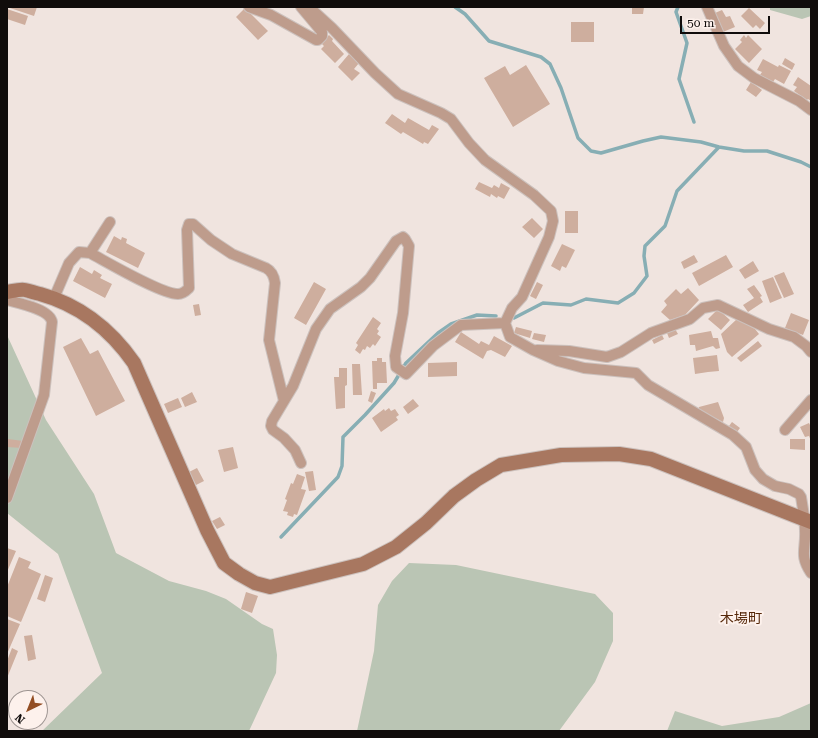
<!DOCTYPE html>
<html>
<head>
<meta charset="utf-8">
<style>
  body { margin:0 }
  #map { position:relative; width:818px; height:738px; overflow:hidden; background:#f0e4df; font-family:"Roboto Serif",serif }
  canvas { display:block }
  .frame { position:absolute; inset:0; border:8px solid #100c0b; pointer-events:none }
  .north { position:absolute; left:8px; top:690px; width:40px; height:40px; box-sizing:border-box; background:#fdf1ec; border:1px solid #9e9592; border-radius:50%; rotate:223deg; font-size:11px; font-weight:700; line-height:16px; text-align:center; color:#100c0b }
  .north::after { content:''; display:block; margin:auto; width:14px; height:18px; background:#934e24; clip-path:polygon(50% 0,100% 100%,50% 72%,0 100%) }
  .scale { position:absolute; left:680px; top:16px; width:90px; height:18px; box-sizing:border-box; border:2px solid #100c0b; border-top:0; padding-left:5px; font-size:12px; line-height:14px; white-space:nowrap; color:#100c0b; -webkit-text-stroke:3px #fdf1ec; paint-order:stroke }
</style>
</head>
<body>
<div id="map">
<canvas width="818" height="738"></canvas>
<div class="frame"></div>
<div class="north">N</div>
<div class="scale">50 m</div>
</div>
<script>
const context = document.querySelector('canvas').getContext('2d');
context.lineJoin = 'round';
function fill(path, color) { context.fillStyle = color; context.fill(path, 'evenodd'); }
function stroke(path, color, width, dash) { context.strokeStyle = color; context.lineWidth = width; context.lineCap = dash ? 'butt' : 'round'; context.setLineDash(dash || []); context.stroke(path); }
function drawText(font, color, halo, rows, align = 'center') {
  context.font = font + ' "Roboto Serif","Noto Sans JP",serif'; context.lineWidth = 4; context.setLineDash([]); context.textBaseline = 'middle'; context.strokeStyle = halo; context.fillStyle = color; for (const [text, x, y, turn = 0] of rows) {
    context.save(); context.translate(x, y); context.rotate((+turn || 0) * Math.PI / 180); context.textAlign = isNaN(turn) ? turn : align; if (halo) context.strokeText(text, 0, 0); context.fillText(text, 0, 0); context.restore();
  }
}
fill(new Path2D(`
  M770 7H811V16L802 19 770 10Z
  M7 335 46 420 94 494 116 553 169 581 206 591 226 599 262 624 273 629 277 655 276 673 249 731H42L102 673 58 554 7 513Z
  M409 563 456 565 595 594 613 613V641L595 682 559 731H357L374 651 378 605 392 581Z
  M811 703V731H667L675 711 722 726 779 717Z`), '#bac5b4');
stroke(new Path2D(`
  M455 7 465 14 489 41 541 57 550 64 561 88 578 138 591 151 601 153 643 141 661 137 701 142 719 147 744 151H767L801 162 811 167
  M678 7 676 12 687 43 679 79 694 122
  M514 318 543 303 571 305 586 299 618 303 634 293 647 276 644 256 645 246 665 226 677 191 719 147
  M281 537 338 477 342 466 343 437 365 415 394 383 406 363 438 333 451 324 477 315 496 316`), '#87aeb4', 3.5);
fill(new Path2D(`
  M7 7H37L34 16Z
  M632 7H644L643 14H632Z
  M245 8 268 31 258 40 236 17Z
  M749 8 765 23 760 29 756 25 753 28 741 16Z
  M7 9 28 16 25 25 7 19Z
  M722 10 726 17 730 16 735 27 723 32 715 13Z
  M571 22H594V42H571Z
  M329 35 333 39 332 41 344 54 335 63 321 49 324 46 321 43Z
  M744 35 746 38 748 35 762 49 749 63 735 49 742 42 740 40Z
  M349 54 359 63 354 69 360 73 352 81 338 67Z
  M785 58 795 64 792 70 782 64Z
  M763 59 778 67 779 65 791 71 784 84 775 79 773 82 760 75 762 72 757 70Z
  M526 65 550 104 513 127 484 78 505 66 510 75Z
  M798 77 811 86V101L808 99 807 100 794 91 797 87 793 85Z
  M751 82 762 90 756 97 746 90Z
  M392 114 405 123 408 118 429 130 432 125 439 129 428 144 424 142 423 144 403 132 401 134 385 123Z
  M479 182 492 188 494 185 499 188 501 183 510 188 504 199 498 196 497 198 491 194 490 197 475 189Z
  M565 211H578V233H565Z
  M532 218 543 229 534 238 522 227Z
  M114 236 121 240 122 237 127 239 126 243 145 253 138 268 106 252Z
  M562 244 575 250 566 268 562 266 560 271 551 266Z
  M694 255 698 262 684 269 681 262Z
  M726 255 733 267 699 286 692 273Z
  M753 261 759 271 745 279 739 270Z
  M80 267 92 274 94 270 102 275 100 278 112 284 105 298 73 281Z
  M784 272 794 294 784 298 774 276Z
  M773 277 782 298 770 303 762 281Z
  M314 282 326 289 306 325 294 318Z
  M537 282 543 285 536 299 530 296Z
  M754 285 762 296 760 297 763 302 748 312 743 305 754 298 747 289Z
  M688 288 699 300 685 315 670 320 661 312 667 305 664 301 676 289 681 294Z
  M199 304 201 315 195 316 193 305Z
  M718 309 730 320 721 330 708 319Z
  M791 313 809 320 803 335 785 328Z
  M373 317 381 323 377 329 379 331 377 334 381 337 375 346 373 344 370 348 367 346 365 350 363 349 360 354 355 350 358 345 356 343Z
  M737 319 755 329 759 334 732 357 727 352 721 334Z
  M516 327 532 331 530 338 514 333Z
  M675 329 678 334 669 338 667 333Z
  M711 331 713 338H718L720 348 716 349 713 346 696 351 695 345H690L689 335Z
  M461 332 479 344 481 341 489 345 494 336 512 346 505 357 491 350 487 351 483 359 455 342Z
  M534 333 546 335 544 342 532 339Z
  M662 335 664 339 654 344 652 340Z
  M81 338 90 354 98 350 125 401 96 416 63 347Z
  M758 341 762 346 741 362 737 358Z
  M717 355 719 371 708 372 706 360 708 372 695 374 693 358Z
  M377 358H382V362H386L387 383H377V389H373L372 361H377Z
  M457 362V376L428 377V363Z
  M352 364H360L362 395H353Z
  M339 368H347V385L345 386V408L336 409 334 377H339Z
  M371 391 376 393 372 403 368 401Z
  M192 392 197 402 185 407 181 398Z
  M178 398 182 407 168 413 164 404Z
  M413 399 419 406 408 414 403 407Z
  M718 402 724 418 723 422 698 410 699 407Z
  M389 408 391 411 395 409 399 415 396 417 398 420 381 432 372 418 384 409 385 411Z
  M732 422 740 428 737 432 729 426Z
  M809 423 811 427V441L809 436 805 437 800 427Z
  M8 439 23 441 22 448 7 447Z
  M790 439H805V450L790 449Z
  M233 447 238 468 224 472 218 450Z
  M197 468 204 481 196 485 189 472Z
  M313 471 316 490 309 491 305 472Z
  M297 474 305 477 301 489 306 490 297 515 294 514 293 517 287 515 288 512 283 511 287 500 285 499 291 483 293 484Z
  M220 517 225 525 217 529 212 521Z
  M7 548 16 551 7 572Z
  M19 557 31 562 28 568 41 574 21 622 7 616V587Z
  M45 575 53 578 45 602 37 599Z
  M246 592 258 596 252 613 241 609Z
  M7 619 20 624 7 654Z
  M32 635 36 659 28 661 24 636Z
  M12 648 18 651 7 678V661Z`), '#ceae9e');
const street = new Path2D(`
  M249 7 271 15 316 40H318L322 36V32L301 7
  M707 7 724 46 738 66 754 78 799 101 811 110
  M90 253 110 222
  M54 298 69 263 79 252 90 253C107 262 161 294 178 294 183 294 186 291 189 288L187 230 189 224H193L211 240 232 254 266 268C272 271 274 276 275 283L269 340 284 401 293 386 316 329 330 309 361 287 370 278 396 241 403 237 405 239 409 246 403 313 395 356 396 367 406 374 433 346 461 325 505 323 512 308 522 297 549 237 553 221 551 211 534 195 485 160 469 143 451 119 441 113 398 94 375 73 332 28 309 7
  M7 300C18 303 50 309 52 322L44 395 7 498
  M505 323 510 337 533 350 558 361 584 368 636 373 648 385 733 435 746 447 755 470 763 479 775 486 789 489 799 494 801 497C803 509 805 520 805 531 806 550 799 555 811 573
  M537 350 569 351 607 357 621 352 651 333 690 319 703 308 718 305 769 329 794 337 806 346 811 352
  M284 401 272 421 271 426 273 430 284 438 295 450 301 463
  M785 430 811 400`);
const secondary = new Path2D(`
  M7 292C13 291 20 289 25 290 30 291 35 293 40 294 80 305 111 330 134 363L207 530 224 563 239 574 255 583 270 587 363 564 396 547 426 523 454 496 476 480 501 465 561 455 619 454 651 459 811 522`);
stroke(street, '#ccc1bd', 12);
stroke(secondary, '#ccc1bd', 16);
stroke(street, '#be9c8c', 10);
stroke(secondary, '#a87760', 14);
drawText('14px', '#552708', '#fdf1ec', [
  ["木場町",741,619]
]);
</script>
</body>
</html>
